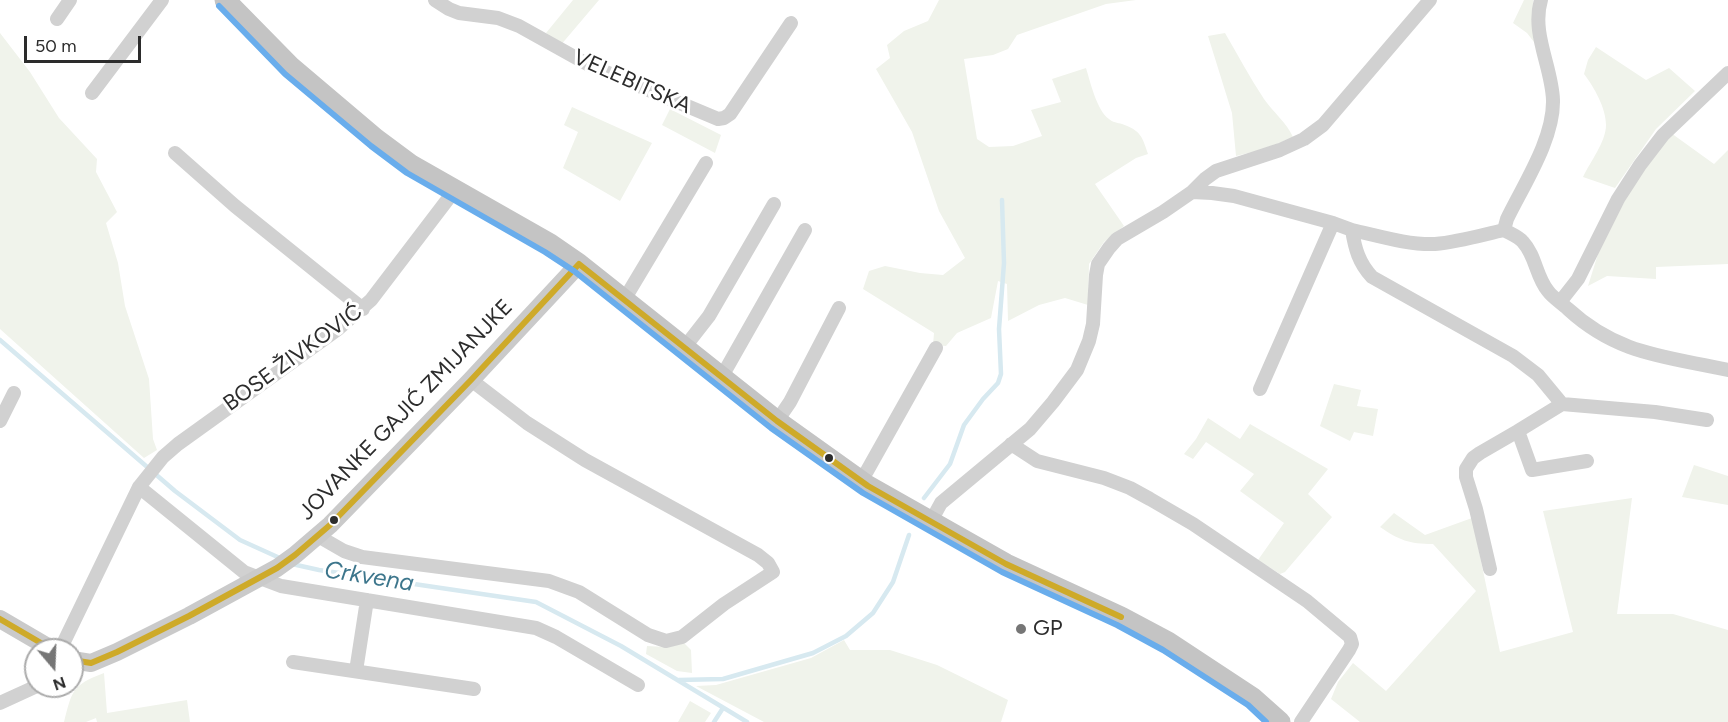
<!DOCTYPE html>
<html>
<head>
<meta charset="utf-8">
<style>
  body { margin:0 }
  #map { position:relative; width:1728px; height:722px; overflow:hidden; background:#fff; font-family:Figtree,sans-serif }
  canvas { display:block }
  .north { position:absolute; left:24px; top:638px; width:60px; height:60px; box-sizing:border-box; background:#fff; border:2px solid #ababab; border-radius:50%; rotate:161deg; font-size:16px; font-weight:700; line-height:24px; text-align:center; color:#2c2c2c }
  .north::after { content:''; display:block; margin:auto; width:21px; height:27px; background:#767676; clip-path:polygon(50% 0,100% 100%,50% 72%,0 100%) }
  .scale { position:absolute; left:24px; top:36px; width:117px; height:27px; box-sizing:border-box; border:3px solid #2c2c2c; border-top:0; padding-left:8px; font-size:18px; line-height:21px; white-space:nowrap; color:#2c2c2c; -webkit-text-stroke:4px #fff; paint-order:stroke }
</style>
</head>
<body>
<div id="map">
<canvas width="1728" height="722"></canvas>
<div class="north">N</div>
<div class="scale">50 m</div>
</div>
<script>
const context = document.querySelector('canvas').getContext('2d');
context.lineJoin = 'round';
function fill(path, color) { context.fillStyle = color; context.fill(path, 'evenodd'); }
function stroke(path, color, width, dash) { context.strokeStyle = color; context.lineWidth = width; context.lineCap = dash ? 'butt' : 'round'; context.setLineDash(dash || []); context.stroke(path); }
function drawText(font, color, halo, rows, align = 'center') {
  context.font = font + ' Figtree,sans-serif'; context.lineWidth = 6; context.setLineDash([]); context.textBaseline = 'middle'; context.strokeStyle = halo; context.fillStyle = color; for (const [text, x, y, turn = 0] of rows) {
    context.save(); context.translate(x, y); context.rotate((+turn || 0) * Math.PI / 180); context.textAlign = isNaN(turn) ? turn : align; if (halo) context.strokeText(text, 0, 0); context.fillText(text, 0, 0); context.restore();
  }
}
fill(new Path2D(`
  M573 0H599L560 46 546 33Z
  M939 0H1136L1106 4 1017 35 1008 49 993 55 964 59 977 139 989 147 1013 146 1042 136 1031 110 1061 102 1052 79 1086 68C1090 81 1097 111 1109 119 1112 122 1118 123 1122 124 1141 131 1142 136 1148 154L1136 158 1095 184 1124 226 1104 242 1089 264 1088 305 1065 298 1039 305 1008 321 1007 284 998 281 991 318 957 333 946 346 933 345 934 333 863 289 869 271 885 266 920 273 943 275 965 258 939 211 912 132 876 69 890 58 887 45 904 31 928 21Z
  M1524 0H1533L1537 46 1527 33 1513 23Z
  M0 33 30 72 59 118 97 159 96 172 117 212 106 223 118 263 125 306 149 379 153 439 157 450 144 458 0 329Z
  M1225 33C1238 55 1250 78 1264 99 1273 112 1287 123 1293 137L1265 149 1236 156 1232 113 1208 36Z
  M1596 47 1646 80 1669 68 1695 91 1656 129 1615 188 1583 177C1590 162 1606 142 1606 125 1606 108 1594 87 1584 74L1588 60Z
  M572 107 652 143 620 201 563 168 578 132 564 125Z
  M670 109 721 135 715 153 662 125Z
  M1671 133 1714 164 1728 150V264L1656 267V279L1607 276 1588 286 1602 241 1647 162Z
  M1334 384 1361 390 1357 406 1378 409 1373 436 1354 432 1350 441 1320 426Z
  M1208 418 1240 439 1250 424 1328 469 1308 494 1332 517 1285 572 1280 574 1258 560 1284 523 1240 491 1254 474 1206 442 1193 459 1184 454 1196 439Z
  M1694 465 1728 476V505L1682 497Z
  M1632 498 1617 614H1673L1728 630V722H1360L1331 699 1338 682 1353 663 1386 691 1476 591 1433 544C1409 544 1399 540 1380 527L1394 513 1425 535 1472 518 1500 652 1573 632 1543 511Z
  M844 640 850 650H890L937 665 1008 700 1001 722H764L696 686 716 685 811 658Z
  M683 642 691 650 692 673 677 671 646 654 647 646 666 647Z
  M104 673 107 713 187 700 190 722H97L96 718 86 722H64C72 691 72 685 104 673Z
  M690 701 711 713 705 722H678Z`), '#f0f3eb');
stroke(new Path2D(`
  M0 340 175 491 240 540 282 559
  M924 498 950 464 964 425 983 399 998 383 1001 374 999 329 1004 263 1002 200
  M292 564 319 570 536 602 621 646 747 722
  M679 680 723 679 813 653 846 636 873 613 893 582 909 535
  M714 722 723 708`), '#d7e9f0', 4.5);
stroke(new Path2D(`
  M435 0 449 9 459 13 498 18 519 26 589 65 718 119 724 118 730 114 791 23
  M57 19 70 0
  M92 93 162 0
  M175 153 235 206 363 309
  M1192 192 1205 179 1216 171 1280 150 1304 139 1323 125 1430 0
  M1352 230C1379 236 1408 245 1435 244 1459 242 1482 235 1504 230L1507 219C1524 184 1554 139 1553 100 1552 67 1531 33 1541 0
  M1504 230C1511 234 1519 237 1523 242 1536 256 1536 277 1548 291 1553 298 1562 303 1568 309 1618 355 1665 356 1728 370
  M624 300 706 163
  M1560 302 1578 279 1618 199 1640 165 1663 135 1728 73
  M684 348 709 316 774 204
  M721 378 805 230
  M1260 389 1333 223
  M1562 404 1655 412 1707 420
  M0 421 14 393
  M777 421 790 402 839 308
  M1011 444 1037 461 1104 478 1130 488 1150 499 1193 524 1307 601 1350 637 1352 644 1349 650 1301 722
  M859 480 867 471 936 348
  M139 487 244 572 281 586 536 628 556 637 638 685
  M930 523 941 503 1030 429 1053 402 1077 370 1089 341 1093 324 1096 275 1098 264 1109 248 1117 239 1163 212 1192 192 1212 193 1234 196 1333 223 1352 230C1355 249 1359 263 1372 277L1513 356 1538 375 1562 404 1518 431 1532 470 1587 461
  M318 536 344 551 362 557 549 581 579 592 648 635 666 641 682 637 724 604 773 572 768 563 758 555 585 460 527 423 471 380
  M1490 569 1476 509 1466 477V469L1473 458 1480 453 1518 431
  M60 650 139 487 163 457 178 444 338 329 371 300 448 199 453 189
  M293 662 474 689
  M356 671 367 600
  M0 703 37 686`), '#d1d1d1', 14);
stroke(new Path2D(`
  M0 619 53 650
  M72 660 91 663 117 652 189 616 277 568 295 555 330 525 471 380 579 264`), '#cacaca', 18);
stroke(new Path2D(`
  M225 0 291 67 376 139 411 165 550 244 579 264 777 421 868 486 1006 564 1121 617 1168 642 1253 698 1280 722`), '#c4c4c4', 21);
stroke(new Path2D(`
  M0 619 53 650
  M72 660 91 663 117 652 189 616 277 568 295 555 330 525 471 380 579 264 777 421 868 486 1006 564 1121 617`), '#ceaa29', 6);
stroke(new Path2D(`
  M219 6 285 74 371 146 407 173 545 252 574 271 771 428 863 493 1002 572 1117 625 1163 650 1248 705 1266 722`), '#69adec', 6);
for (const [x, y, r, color] of [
  [829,458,5,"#2c2c2c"],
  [334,520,5,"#2c2c2c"],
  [1021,629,6,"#767676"]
]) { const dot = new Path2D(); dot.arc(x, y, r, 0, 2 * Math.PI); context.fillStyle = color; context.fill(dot); stroke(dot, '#fff', 2); }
drawText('22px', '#2c2c2c', '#fff', [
  ["VELEBITSKA",632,82,24],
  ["BOSE ŽIVKOVIĆ",293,358,-36],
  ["JOVANKE GAJIĆ ZMIJANJKE",406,410,-46]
]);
drawText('22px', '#2c2c2c', '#fff', [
  ["GP",1033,629]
], 'left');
drawText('italic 24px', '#3d768c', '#fff', [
  ["Crkvena",369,577,9]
]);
</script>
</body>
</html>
